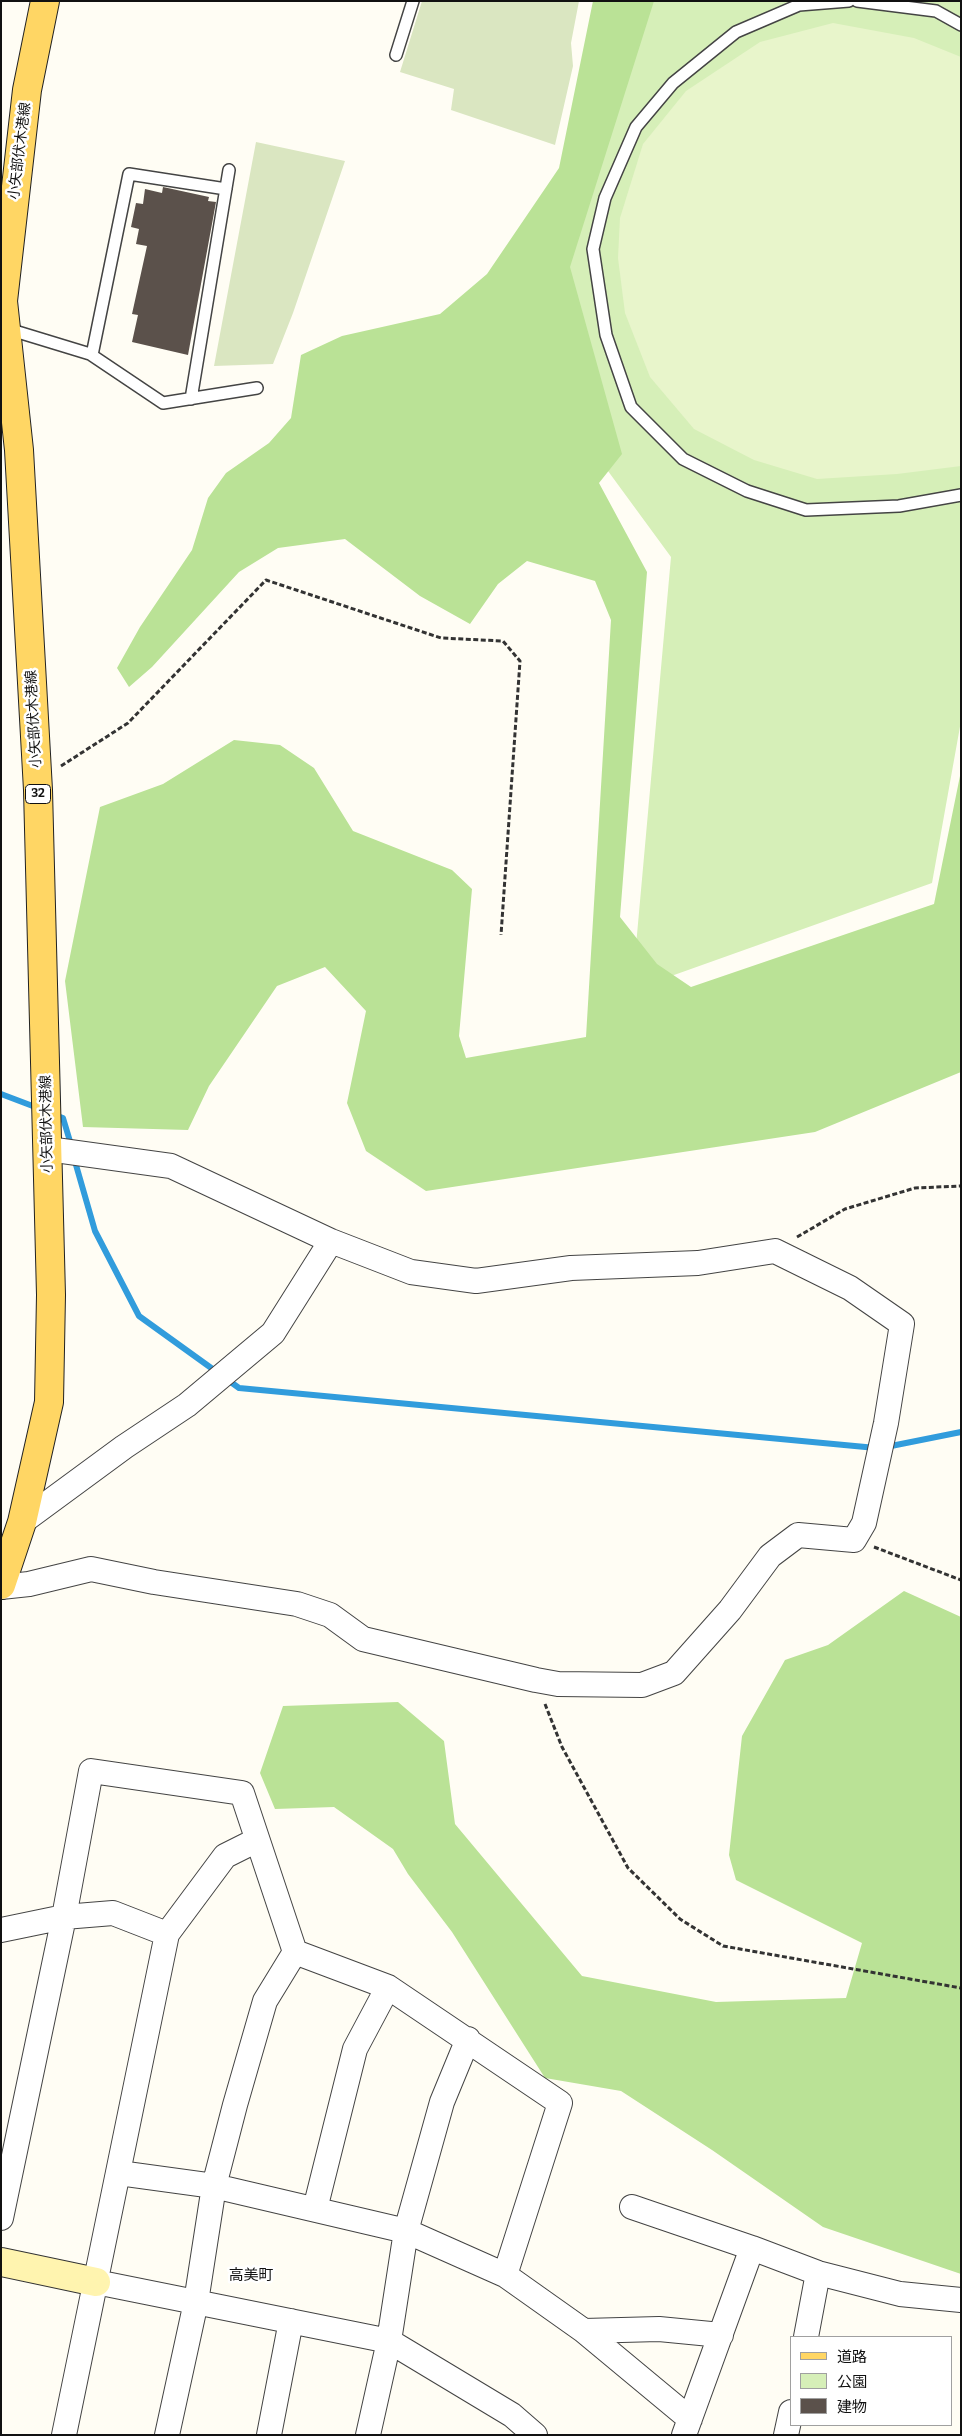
<!DOCTYPE html>
<meta charset="utf-8">
<style>
body{margin:0}
#map{position:relative;width:962px;height:2436px;overflow:hidden;background:#fffdf4;font-family:Bitter,"Noto Sans JP",serif}
canvas{display:block}
.frame{position:absolute;inset:0;border:2px solid #111;pointer-events:none}
.legend{position:absolute;left:790px;top:2336px;width:162px;height:90px;box-sizing:border-box;background:#fff;border:1px solid #a0a0a0;margin:0;padding:6px 9px;list-style:none;font-size:15px;color:#111}
.legend li{display:flex;align-items:center;gap:10px;height:25px}
.legend b{width:25px;border:1px solid #a0a0a0}
</style>
<div id="map">
<canvas width="962" height="2436"></canvas>
<div class="frame"></div>
<ul class="legend">
<li><b style="height:6px;background:#ffd664"></b>道路</li>
<li><b style="height:14px;background:#d6efb8"></b>公園</li>
<li><b style="height:14px;background:#5b514b"></b>建物</li>
</ul>
</div>
<script>
const g = document.querySelector('canvas').getContext('2d');
g.lineJoin = 'round';
function fillPath(path, color) { g.fillStyle = color; g.fill(path, 'evenodd'); }
const shape = rows => new Path2D(rows.map(r => 'M' + r).join(''));
function strokePath(path, color, width, dash) { g.strokeStyle = color; g.lineWidth = width; g.lineCap = dash ? 'butt' : 'round'; g.setLineDash(dash || []); g.stroke(path); }
function label(font, color, halo, rows, align = 'center') {
  g.font = font + ' Bitter,"Noto Sans JP",serif'; g.lineWidth = 5; g.setLineDash([]); g.textBaseline = 'middle'; g.strokeStyle = halo; g.fillStyle = color; for (const [text, x, y, turn = 0] of rows) {
    g.save(); g.translate(x, y); g.rotate((+turn || 0) * Math.PI / 180); g.textAlign = isNaN(turn) ? turn : align; if (halo) g.strokeText(text, 0, 0); g.fillText(text, 0, 0); g.restore();
  }
}
const green = shape([
 [628,1,961,1,961,721,932,883,632,990,671,557,564,411,546,288]
]);
const forest = shape([
 [593,1,654,1,570,267,622,454,599,483,647,572,620,917,657,964,691,987,934,904,961,771,961,1072,815,1132,426,1191,366,1151,347,1103,366,1011,325,967,277,986,209,1086,188,1130,83,1127,65,981,100,807,163,784,234,740,280,745,314,768,353,831,452,870,472,889,459,1036,466,1058,586,1037,611,620,595,581,527,561,498,584,470,624,420,596,345,539,278,548,239,572,152,667,129,687,117,668,140,627,192,550,208,498,226,473,269,443,291,418,301,355,342,336,440,314,487,274,559,168],
 [904,1591,961,1617,961,2274,823,2227,712,2150,621,2091,545,2078,452,1932,408,1874,393,1849,334,1807,275,1809,260,1773,283,1706,398,1702,444,1741,455,1824,582,1976,716,2002,846,1998,862,1943,736,1880,729,1855,742,1736,785,1660,828,1645]
]);
const cemetery = shape([
 [422,1,579,1,571,43,573,66,555,145,451,110,454,89,400,72],
 [256,142,345,161,293,313,273,364,214,366]
]);
const pitch = shape([
 [833,23,914,38,961,57,961,466,897,474,817,479,754,460,694,429,650,377,625,313,618,258,620,218,643,144,686,91,760,42]
]);
const stream = shape([
 [1,1094,38,1108],
 [52,1114,63,1118,72,1148],
 [74,1158,95,1231,139,1316,239,1388,876,1448],
 [886,1447,961,1432]
]);
const building = shape([
 [163,187,209,197,208,201,216,202,188,355,132,342,138,315,132,314,147,246,136,244,139,229,131,227,136,203,143,204,145,189,162,193]
]);
const path = shape([
 [61,766,128,723,266,580,441,638,503,641,520,661,501,935],
 [797,1237,845,1209,915,1188,961,1186],
 [874,1547,961,1580],
 [545,1704,562,1747,628,1868,680,1919,723,1946,961,1988]
]);
const lane = shape([
 [849,1,799,5,736,32,673,83,636,127,605,198,593,249,606,335,631,407,683,459,747,491,806,510,899,506,961,495],
 [857,1,936,11,961,25],
 [396,55,413,1],
 [8,329,90,354,163,403,257,388],
 [92,355,129,174,226,189],
 [191,399,229,170]
]);
const street = shape([
 [22,1522,124,1447,187,1405,273,1333,331,1241],
 [1,1587,29,1584,91,1569,154,1582,297,1604,330,1615,363,1639,536,1680,558,1684,642,1685,674,1673,730,1610,770,1556,798,1535,854,1540,864,1523,886,1423,902,1324,850,1288,775,1251,698,1263,571,1268,476,1281,411,1272,331,1241,171,1166,48,1149],
 [1,1930,64,1917,1,2218],
 [167,1934,113,1913,64,1917,91,1771,242,1793,295,1952,388,1987,560,2103,505,2275,584,2331,690,2419],
 [119,2173,214,2186,406,2231,505,2275],
 [632,2207,752,2248],
 [315,2209,355,2049,388,1987],
 [96,2282,389,2341,512,2415,535,2435],
 [584,2331,659,2329,721,2335],
 [806,2337,818,2273],
 [64,2435,167,1934,225,1856,257,1840],
 [167,2435,196,2302,214,2186,235,2105,265,2001,295,1952],
 [269,2435,291,2321],
 [368,2435,389,2341,406,2231,442,2102,468,2039],
 [684,2435,752,2248,818,2273,900,2294,961,2300],
 [786,2435,791,2412]
]);
const secondary = shape([
 [1,2262,96,2282]
]);
const primary = shape([
 [1,1585,22,1522,49,1402,51,1295,38,790,19,450,3,301,27,90,45,1]
]);
const shields = [
 [38,794,25]
];
const shieldNames = [
 ["32",38,794]
];
const streetNames = [
 ["小矢部伏木港線",20,151,-83],
 ["小矢部伏木港線",34,719,-93],
 ["小矢部伏木港線",47,1124,-91]
];
const neighbourhoodNames = [
 ["高美町",251,2276]
];
fillPath(green, '#d6efb8');
fillPath(forest, '#bae296');
fillPath(cemetery, '#dae6c1');
fillPath(pitch, '#e8f5cb');
strokePath(stream, '#319cdc', 6);
fillPath(building, '#5b514b');
strokePath(lane, '#444', 14);
strokePath(street, '#444', 26);
strokePath(secondary, '#333', 30);
strokePath(primary, '#222', 30);
strokePath(path, '#333', 3, [5, 2.5]);
strokePath(lane, '#fff', 11);
strokePath(street, '#fff', 24);
strokePath(secondary, '#fff4af', 28);
strokePath(primary, '#ffd664', 28);
for (const [x, y, w] of shields) { const box = new Path2D(); box.roundRect(x - w / 2, y - 9.5, w, 19, 4); g.fillStyle = '#fff'; g.fill(box); strokePath(box, '#111', 1); }
label('bold 12px', '#111', null, shieldNames);
label('14px', '#111', '#fff', streetNames);
label('15px', '#111', '#fff', neighbourhoodNames);
</script>
